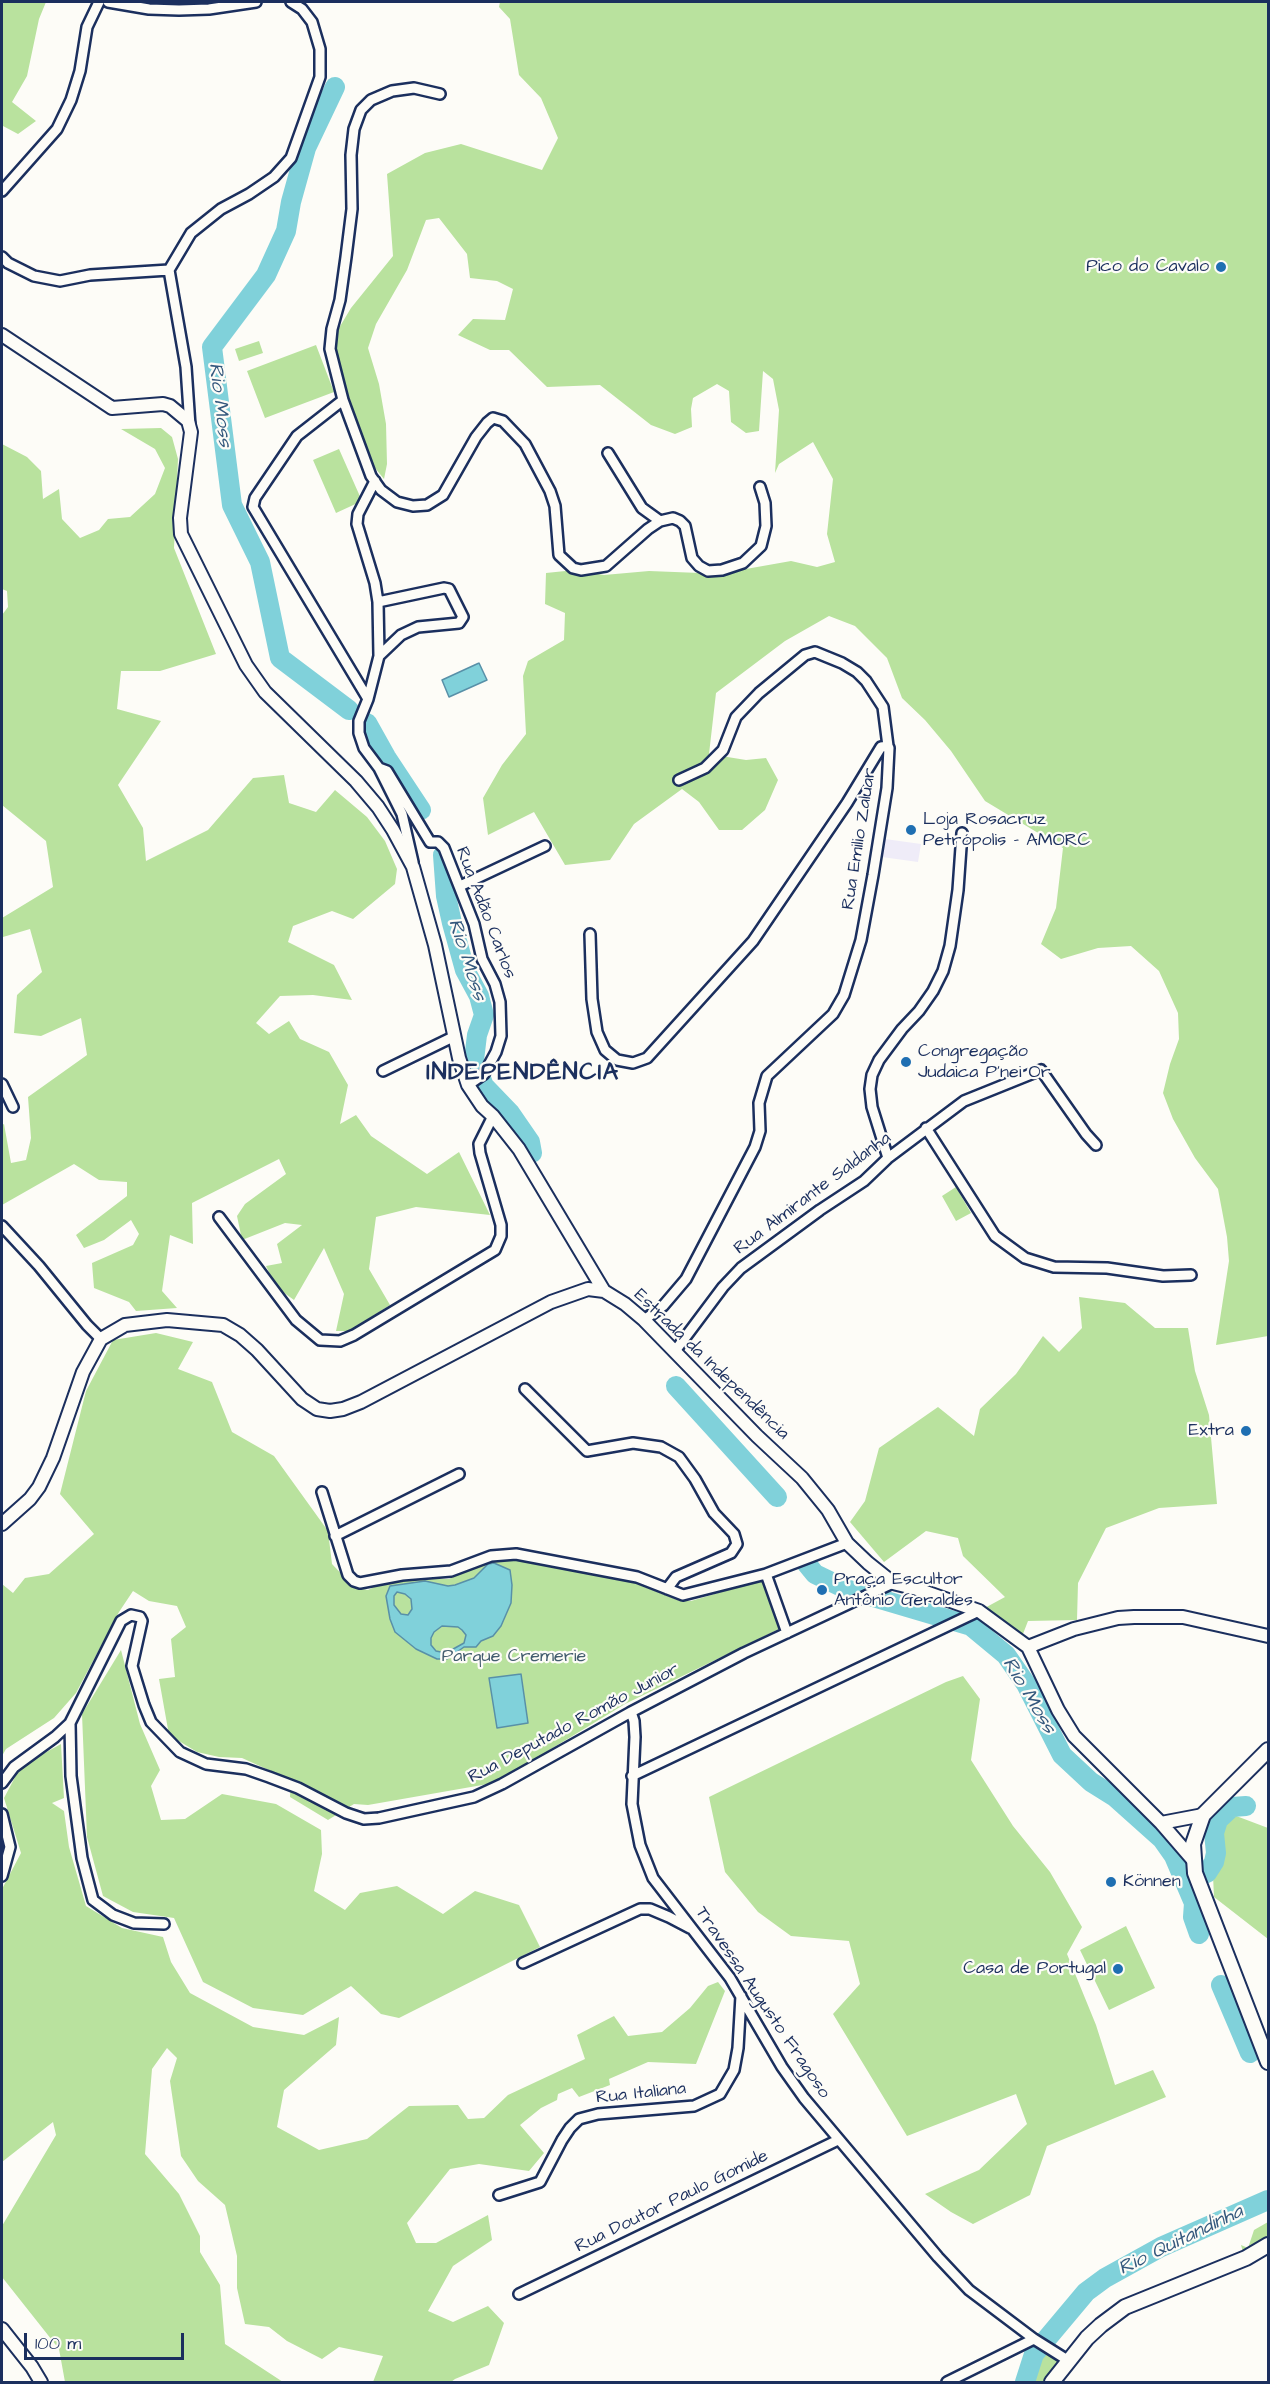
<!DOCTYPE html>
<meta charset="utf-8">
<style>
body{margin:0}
#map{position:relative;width:1270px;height:2384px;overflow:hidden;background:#fdfcf7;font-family:"Architects Daughter",sans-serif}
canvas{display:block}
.frame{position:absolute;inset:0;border:3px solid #1b2f5e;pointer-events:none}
.scale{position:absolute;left:24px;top:2333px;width:160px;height:27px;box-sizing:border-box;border:3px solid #1b2f5e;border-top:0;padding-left:8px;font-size:18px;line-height:21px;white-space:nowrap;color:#1b2f5e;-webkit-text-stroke:4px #fdfcf7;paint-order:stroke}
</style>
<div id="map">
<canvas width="1270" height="2384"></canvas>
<div class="frame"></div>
<div class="scale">100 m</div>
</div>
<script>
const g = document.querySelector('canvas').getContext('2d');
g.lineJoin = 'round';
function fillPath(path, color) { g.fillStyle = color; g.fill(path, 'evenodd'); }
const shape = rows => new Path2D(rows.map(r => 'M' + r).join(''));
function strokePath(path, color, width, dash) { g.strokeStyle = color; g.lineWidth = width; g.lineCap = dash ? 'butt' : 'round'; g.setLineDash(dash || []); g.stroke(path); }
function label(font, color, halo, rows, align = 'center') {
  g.font = font + ' "Architects Daughter",sans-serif'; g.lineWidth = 4.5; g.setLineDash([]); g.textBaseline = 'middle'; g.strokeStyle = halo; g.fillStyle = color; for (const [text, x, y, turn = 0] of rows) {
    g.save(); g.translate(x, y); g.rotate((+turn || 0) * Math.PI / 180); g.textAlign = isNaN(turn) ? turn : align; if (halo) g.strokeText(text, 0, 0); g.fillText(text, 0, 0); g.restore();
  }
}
const built = shape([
 [885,839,921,844,918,862,882,857]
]);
const green = shape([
 [2,2,46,2,39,19,27,76,12,102,36,121,18,134,3,126,2,128],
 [500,2,1268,2,1268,1336,1216,1345,1229,1261,1227,1237,1218,1189,1195,1158,1173,1119,1163,1093,1170,1064,1179,1039,1178,1013,1159,971,1131,946,1098,948,1061,959,1041,944,1056,908,1063,848,985,801,951,751,925,720,902,698,887,658,855,626,829,616,785,641,716,693,709,754,746,760,766,758,778,780,765,810,742,830,719,830,699,802,682,789,634,824,610,860,565,865,534,812,488,835,483,798,502,765,526,734,523,676,528,661,564,640,565,613,545,604,546,573,575,570,604,575,649,571,700,573,712,575,791,561,817,567,835,562,827,534,833,479,813,442,779,464,775,473,779,410,773,379,763,371,759,431,746,433,731,422,729,391,717,384,693,398,691,409,692,427,675,434,651,425,600,385,547,387,509,350,490,350,458,335,473,319,505,320,513,289,497,281,470,278,467,254,439,218,426,220,407,270,376,324,368,348,379,384,386,424,387,464,384,479,354,442,336,384,336,333,351,308,393,256,387,174,425,153,461,144,542,170,558,138,541,98,519,75,510,19,499,7],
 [259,341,263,353,239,361,235,349],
 [316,345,334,392,265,418,247,371],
 [161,428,172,437,178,459,174,548,216,654,160,671,121,671,117,709,161,721,118,785,143,828,146,861,208,830,253,778,284,775,289,803,316,812,335,790,367,817,385,841,397,869,395,884,353,919,332,911,293,926,288,942,334,965,352,1000,313,995,280,996,256,1023,269,1034,289,1021,300,1039,329,1052,348,1085,340,1124,356,1115,371,1136,427,1174,459,1152,490,1215,416,1207,376,1217,369,1269,390,1305,349,1331,336,1331,344,1294,324,1248,294,1300,276,1287,266,1266,282,1263,277,1244,302,1225,285,1223,242,1240,237,1216,245,1204,286,1174,279,1159,192,1203,193,1244,170,1235,162,1291,177,1308,136,1311,129,1302,94,1288,92,1263,133,1245,139,1234,131,1220,104,1240,84,1248,76,1235,127,1196,127,1182,99,1180,74,1164,2,1205,2,1125,4,1124,11,1163,26,1160,31,1138,28,1097,87,1055,81,1018,41,1036,14,1033,17,995,42,972,30,929,3,937,2,918,53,887,46,841,2,805,2,615,8,607,7,591,2,589,2,444,27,457,41,471,43,499,59,489,62,519,80,538,99,530,108,519,130,517,155,494,165,468,155,449,121,429],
 [339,449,362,501,336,513,313,460],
 [956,1187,971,1213,956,1221,942,1196],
 [1079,1297,1125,1303,1155,1328,1188,1328,1195,1371,1209,1415,1217,1504,1159,1508,1106,1528,1078,1583,1077,1620,1028,1621,1021,1639,981,1610,1005,1597,963,1556,958,1538,926,1531,884,1562,850,1522,865,1501,879,1448,938,1407,974,1436,980,1409,1016,1374,1043,1336,1059,1352,1082,1328],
 [156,1333,193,1342,178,1369,212,1382,232,1432,274,1456,328,1531,332,1564,354,1587,368,1590,386,1581,411,1578,449,1579,487,1561,509,1557,632,1582,680,1601,691,1601,762,1580,779,1629,625,1704,500,1780,488,1784,368,1805,354,1804,328,1820,290,1797,291,1780,242,1758,219,1757,197,1752,169,1735,159,1679,175,1677,171,1639,186,1627,177,1606,149,1601,133,1591,119,1612,76,1693,54,1718,6,1749,2,1756,2,1584,13,1593,25,1578,49,1574,94,1534,60,1494,86,1391,113,1340],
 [121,1650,140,1724,160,1770,151,1786,161,1820,185,1819,222,1794,276,1804,321,1830,322,1854,314,1891,345,1910,360,1893,397,1886,443,1914,475,1891,519,1905,540,1947,399,2018,381,2014,351,1986,303,2015,253,2008,203,1982,174,1918,133,1912,103,1896,87,1837,82,1714],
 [963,1676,980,1699,971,1760,1013,1826,1050,1872,1082,1927,1067,1954,1096,2025,1115,2085,1153,2070,1166,2097,1047,2146,1030,2195,973,2224,951,2212,925,2194,979,2170,1027,2124,1016,2094,907,2136,833,2014,860,1984,849,1941,791,1936,758,1912,725,1872,709,1797,946,1682],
 [61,1744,64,1798,52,1803,64,1811,69,1847,86,1906,122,1928,163,1937,171,1962,190,1993,253,2027,304,2035,339,2017,336,2045,284,2090,277,2127,319,2150,367,2139,409,2106,458,2105,468,2119,484,2118,508,2095,585,2059,577,2035,614,2016,628,2036,662,2032,690,2008,708,1986,718,1982,725,1991,696,2064,648,2062,609,2079,610,2085,579,2097,572,2088,558,2094,557,2100,541,2108,520,2125,544,2153,529,2171,479,2164,450,2169,407,2223,416,2243,436,2243,488,2215,492,2240,453,2266,428,2311,453,2322,488,2306,504,2323,489,2365,455,2379,451,2382,373,2382,383,2356,339,2347,322,2359,287,2341,269,2327,245,2324,237,2288,237,2256,225,2205,198,2181,181,2156,170,2081,177,2058,167,2048,152,2069,145,2154,179,2194,200,2236,200,2252,220,2285,225,2344,283,2382,65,2382,59,2349,2,2277,2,2226,56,2135,53,2122,2,2162,2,1889,21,1853,4,1798,21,1766],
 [1231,1814,1268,1828,1268,1939,1214,1897,1212,1854],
 [1126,1926,1155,1988,1109,2010,1080,1950],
 [1268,2222,1268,2240,1249,2251,1243,2252,1241,2245,1248,2248,1254,2230],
 [1046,2351,1063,2361,1046,2382,1033,2382,1039,2361]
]);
const water = shape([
 [479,663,487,680,449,697,442,680,479,663],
 [494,1563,510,1570,512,1585,511,1603,501,1626,493,1636,481,1641,476,1647,464,1647,447,1659,437,1659,416,1649,395,1632,390,1619,386,1596,390,1586,425,1581,448,1586,455,1585,474,1578,488,1564,494,1563],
 [397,1592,405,1594,411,1599,412,1609,408,1615,401,1614,394,1605,394,1596,397,1592],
 [442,1626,458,1627,462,1630,466,1635,464,1643,446,1653,436,1651,431,1645,431,1638,434,1632,442,1626],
 [521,1674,528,1723,497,1728,489,1678,521,1674]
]);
const river = shape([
 [335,87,306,148,291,202,286,231,266,275,212,347,232,505,260,562,280,658,349,710],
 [367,723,386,757,421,810],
 [443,855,446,896,452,923,465,970,479,996,484,1015,477,1035,474,1060,484,1086,510,1113,530,1142,532,1153],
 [676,1386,777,1497],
 [806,1563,815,1574,846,1589,971,1626,1006,1655,1026,1684,1062,1755,1091,1782,1115,1797,1162,1839,1174,1856,1194,1903,1193,1917,1199,1934],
 [1207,1873,1214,1862,1216,1853,1214,1833,1218,1820,1232,1807,1246,1806],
 [1221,1985,1250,2053],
 [1025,2382,1034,2354,1086,2292,1105,2278,1161,2247,1268,2200]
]);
const minor = shape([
 [108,2,149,9,179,10,209,9,256,2],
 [2,191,57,129,71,100,80,71,87,27,99,2],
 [2,257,8,263,34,276,60,281,90,275,169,270],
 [343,400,371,476,381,490,397,502,413,506,427,505,443,495,476,437,487,423,493,418,503,421,525,444,550,491,555,506,559,555,573,568,581,570,606,566,648,529,660,521,673,518,680,521,685,526,692,558,699,566,708,571,722,570,743,563,761,546,766,526,765,503,760,487],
 [190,426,186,367,169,270,191,233,221,209,249,194,274,177,291,158,320,77,320,49,312,22,302,9,291,2],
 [608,453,642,508,660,521],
 [375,481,358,514,357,524,375,583,378,602,379,656],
 [378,602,444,588,449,589,463,617,459,623,418,627,401,635,379,656,368,699,359,721,359,733,364,748,379,768,402,814,413,862],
 [368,699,253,507,255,498,297,436,343,400,330,349,332,329,340,300,346,257,352,209,351,155,354,129,361,110,371,100,392,91,414,88,440,94],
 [379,768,387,771,430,842,438,842,444,848,474,924,482,959,495,984,500,1002,501,1036,496,1052,484,1074,468,1085],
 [679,780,705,768,723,750,736,717,759,693,805,655,815,652,842,663,857,672,866,681,883,707,888,746],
 [460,886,545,846],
 [590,934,592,999,597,1032,605,1050,617,1060,633,1063,647,1058,753,941,847,803,881,747,888,746,889,748,887,788,873,875,861,940,844,995,833,1014,767,1076,759,1103,760,1131,755,1147,686,1279,663,1306,644,1320],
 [383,1071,455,1036],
 [2,1084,13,1107],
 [926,1128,995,1236,1025,1258,1054,1267,1107,1268,1163,1276,1191,1275],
 [888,1158,872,1107,870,1089,872,1075,879,1060,902,1029,919,1011,933,991,943,971,950,946,958,890,962,833],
 [219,1217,296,1320,320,1340,340,1341,354,1335,495,1250,501,1236,501,1225,480,1153,479,1144,493,1116],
 [2,1226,39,1266,87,1325,101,1339],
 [675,1351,723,1287,741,1268,820,1210,864,1181,888,1158,964,1101,1041,1070,1086,1134,1096,1145],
 [525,1389,587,1451,633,1443,661,1447,679,1457,695,1479,714,1513,734,1534,737,1544,731,1553,676,1577,667,1589],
 [322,1492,348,1575,354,1581,360,1583,402,1575,451,1571,491,1556,516,1554,637,1577,683,1595,766,1574,847,1543],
 [335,1536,459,1474],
 [766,1574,787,1633],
 [631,1712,634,1721,635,1737,632,1804,640,1845,653,1878,730,1978,782,2067,804,2098,938,2257,969,2290,1034,2339,1069,2361],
 [70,1723,71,1776,82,1858,93,1900,113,1915,134,1923,164,1924],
 [632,1776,979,1611],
 [2,1783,14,1767,55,1737,70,1723,121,1621,131,1615,140,1617,142,1621,132,1666,144,1705,151,1722,180,1752,206,1764,246,1769,269,1777,298,1788,346,1813,364,1819,379,1818,474,1797,502,1784,631,1712,744,1653,893,1583],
 [2,1814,10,1847,2,1876],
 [523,1963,640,1909,650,1909,669,1917,690,1928],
 [499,2195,540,2182,562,2140,570,2128,579,2119,598,2114,694,2106,720,2094,734,2070,738,2048,741,1996],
 [519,2294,838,2140],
 [947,2382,1034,2339]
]);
const tertiary = shape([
 [2,335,112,408,163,404,170,406,188,421,191,432,180,518,181,534,246,665,265,692,356,781,378,807,393,830,413,867,435,945,459,1058,468,1085,482,1106,493,1116,519,1149,604,1291],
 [2,1524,30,1499,39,1487,53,1458,83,1372,101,1339,125,1325,167,1320,223,1325,240,1335,257,1350,302,1399,317,1409,330,1411,343,1409,361,1402,551,1302,588,1289,604,1291,625,1304,644,1320,757,1436,802,1478,828,1510,847,1543,868,1563,893,1583,917,1589,979,1611,1028,1647,1058,1710,1074,1736,1161,1823,1193,1860],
 [1028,1647,1074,1629,1118,1618,1134,1617,1183,1617,1268,1636],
 [1161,1823,1203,1815],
 [2,2329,32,2367,41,2382]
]);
const secondary = shape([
 [1268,1750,1203,1815,1193,1844,1195,1873,1268,2062],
 [1052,2382,1087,2338,1101,2325,1125,2307,1246,2258,1268,2245]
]);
const markers = [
 [1221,267,6,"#1f6fb2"],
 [911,830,6,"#1f6fb2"],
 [906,1062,6,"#1f6fb2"],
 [1246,1431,6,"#1f6fb2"],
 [822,1590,6,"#1f6fb2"],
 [1111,1882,6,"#1f6fb2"],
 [1118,1969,6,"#1f6fb2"]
];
const poiNames = [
 ["Pico do Cavalo",1209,267,"right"],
 ["Loja Rosacruz",923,820],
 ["Petrópolis - AMORC",923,841],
 ["Congregação",918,1052],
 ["Judaica P'nei Or",918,1073],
 ["Extra",1234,1431,"right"],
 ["Praça Escultor",834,1580],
 ["Antônio Geraldes",834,1601],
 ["Können",1123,1882],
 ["Casa de Portugal",1106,1969,"right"]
];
const streetNames = [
 ["Rua Emilio Zaluar",860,839,-81],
 ["Rua Adão Carlos",485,913,69],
 ["Rua Almirante Saldanha",813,1194,-37],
 ["Estrada da Independência",711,1365,44],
 ["Rua Deputado Romão Junior",574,1724,-28],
 ["Travessa Augusto Fragoso",762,2003,56],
 ["Rua Italiana",641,2094,-6],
 ["Rua Doutor Paulo Gomide",672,2202,-26]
];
const parkNames = [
 ["Parque Cremerie",514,1657]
];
const waterNames = [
 ["Rio Moss",219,405,83],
 ["Rio Moss",466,960,72],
 ["Rio Moss",1028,1696,59],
 ["Rio Quitandinha",1181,2241,-26]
];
const districtNames = [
 ["INDEPENDÊNCIA",523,1074]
];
fillPath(built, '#efecf8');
fillPath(green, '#b9e29e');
fillPath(water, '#80d1da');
strokePath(water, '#5890a8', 1.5);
strokePath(river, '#80d1da', 20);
strokePath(minor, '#1b2f5e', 14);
strokePath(tertiary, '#1b2f5e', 16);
strokePath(secondary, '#1b2f5e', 18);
strokePath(minor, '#fdfcf7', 9);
strokePath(tertiary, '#fdfcf7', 12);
strokePath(secondary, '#fdfcf7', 14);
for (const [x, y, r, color] of markers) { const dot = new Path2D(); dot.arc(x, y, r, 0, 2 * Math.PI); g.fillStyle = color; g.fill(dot); strokePath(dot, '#fdfcf7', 2); }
label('18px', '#1b2f5e', '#fdfcf7', poiNames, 'left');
label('18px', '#1b2f5e', '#fdfcf7', streetNames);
label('18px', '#425c6e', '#fdfcf7', parkNames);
label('italic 20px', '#34587d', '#fdfcf7', waterNames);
g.letterSpacing = '1.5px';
label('bold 24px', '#1b2f5e', '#fdfcf7', districtNames);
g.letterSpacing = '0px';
</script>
